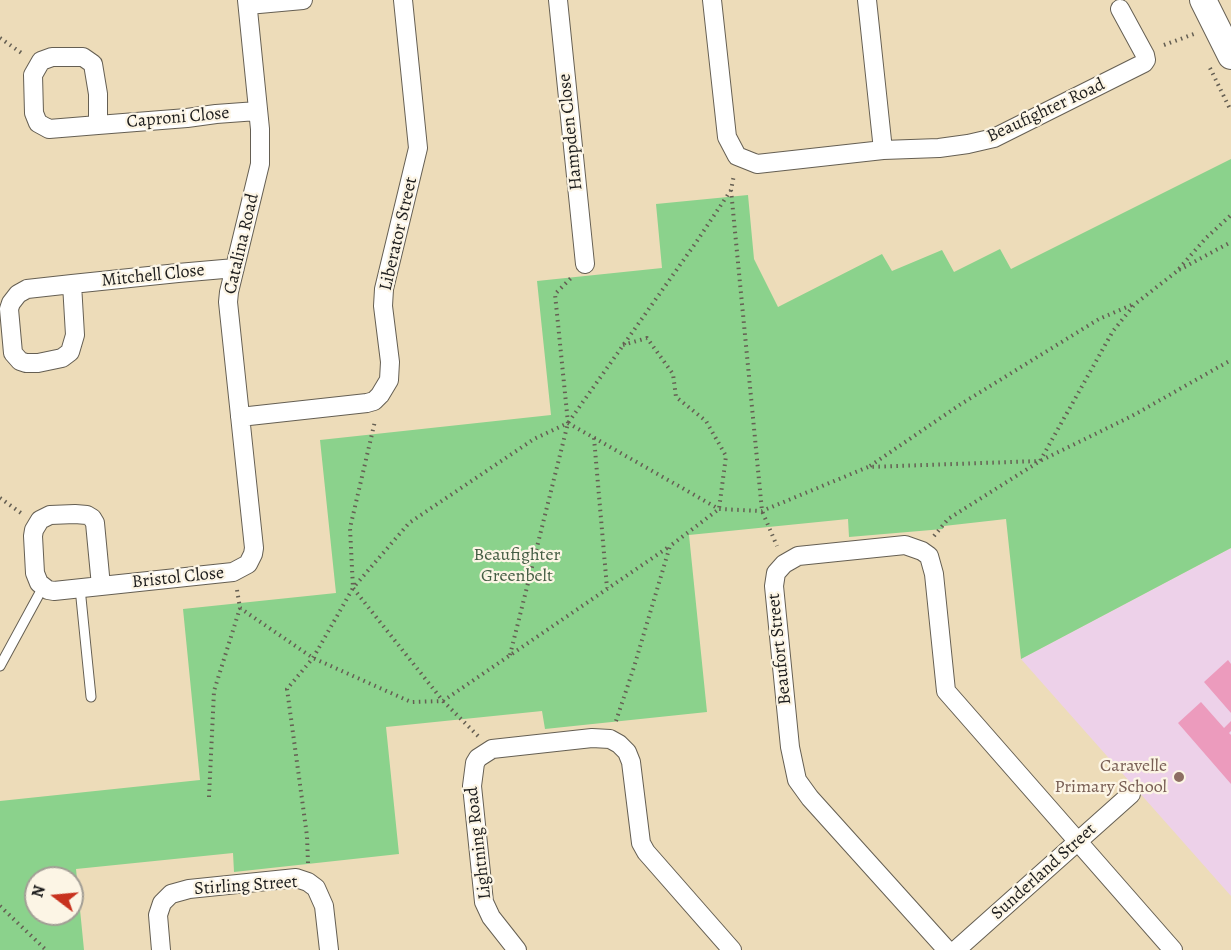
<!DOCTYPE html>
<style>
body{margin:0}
#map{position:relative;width:1231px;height:950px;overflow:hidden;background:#eddcb9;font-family:Alegreya,serif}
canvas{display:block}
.north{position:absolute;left:24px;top:866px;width:60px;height:60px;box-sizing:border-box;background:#fcf5e5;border:2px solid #a29e95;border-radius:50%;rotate:286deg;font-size:16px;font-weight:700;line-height:24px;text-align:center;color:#1c1c1c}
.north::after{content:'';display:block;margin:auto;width:21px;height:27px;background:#c8321e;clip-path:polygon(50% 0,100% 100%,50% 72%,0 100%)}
</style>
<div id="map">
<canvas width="1231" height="950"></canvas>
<div class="north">N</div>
</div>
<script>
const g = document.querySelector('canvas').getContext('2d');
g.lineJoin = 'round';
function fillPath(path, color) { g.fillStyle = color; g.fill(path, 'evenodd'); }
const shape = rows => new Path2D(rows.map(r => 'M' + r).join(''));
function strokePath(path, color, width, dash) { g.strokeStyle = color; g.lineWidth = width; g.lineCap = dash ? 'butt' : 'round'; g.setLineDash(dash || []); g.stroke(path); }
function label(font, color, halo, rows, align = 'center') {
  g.font = font + ' Alegreya,serif'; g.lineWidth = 4.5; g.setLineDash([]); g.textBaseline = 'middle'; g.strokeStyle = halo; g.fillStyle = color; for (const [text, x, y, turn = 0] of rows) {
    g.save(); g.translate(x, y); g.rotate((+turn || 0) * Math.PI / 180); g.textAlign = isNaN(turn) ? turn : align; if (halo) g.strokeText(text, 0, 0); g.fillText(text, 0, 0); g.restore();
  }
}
const built = shape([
 [1231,548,1231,896,1021,659]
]);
const green = shape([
 [1231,159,1231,548,1021,659,1006,519,944,526,943,529,849,537,848,519,689,535,707,712,545,729,542,711,386,727,399,854,234,872,233,853,76,869,84,950,0,950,0,801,200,780,183,609,336,593,320,440,551,415,537,281,662,268,656,204,748,195,754,259,778,307,882,254,892,271,942,250,954,272,1000,249,1011,269],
 [36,878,72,878,72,914,36,914]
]);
const building = shape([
 [1228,660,1231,664,1231,713,1204,682],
 [1201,702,1224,728,1231,721,1231,731,1229,733,1231,735,1231,784,1178,723]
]);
const path = shape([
 [0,38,23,54],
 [1164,45,1194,34],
 [1210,68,1231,111],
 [731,190,762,511,777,546],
 [1179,270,1231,242],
 [568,423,719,509,762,511,868,467,1040,461,1113,331,1135,304,1176,272,1206,238,1231,215],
 [594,438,607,588],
 [870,466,961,404,1099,319,1134,304],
 [0,498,21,513],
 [934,536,948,519,1040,461,1132,416,1231,360],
 [237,590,240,608,313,658,411,702,443,701,670,546],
 [510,655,568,423,697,241,731,190,734,175],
 [616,721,634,667,670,546,719,509,726,456,706,421,676,397,673,374,647,338,623,345],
 [478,736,443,701,353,588,409,523,534,439,568,423,555,294,573,276],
 [209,797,214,691,240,608],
 [308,863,307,836,287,689,313,658,353,588,350,528,375,421],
 [0,906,46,950]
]);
const lane = shape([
 [80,588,91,697],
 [0,666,43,587]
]);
const street = shape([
 [558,0,585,264],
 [712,0,727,137,737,156,757,164,883,150,939,148,968,144,994,138,1144,63,1146,60,1145,55,1120,9],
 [867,0,883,150],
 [248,5,303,0],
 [98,125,98,94,93,64,83,57,52,57,41,61,33,75,34,113,38,123,49,129,98,125,187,118,216,114,257,111],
 [72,284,75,335,70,352,62,358,38,363,26,363,20,361,13,353,9,309,11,303,18,294,27,289,72,284,178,273,235,268],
 [240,417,367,403,374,401,380,395,389,380,390,362,383,306,384,289,418,148,403,0],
 [101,586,95,523,92,518,87,515,75,514,50,515,40,520,34,530,33,536,35,573,39,583,48,590,54,591,101,586,233,572,248,564,253,554,254,548,228,302,229,292,260,164,260,129,247,0],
 [161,950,158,915,162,903,171,894,189,889,296,878,308,882,316,888,324,906,329,950],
 [517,950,491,917,484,902,472,786,475,763,478,758,492,749,592,738,610,739,619,744,627,752,631,762,641,843,646,852,732,950],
 [947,950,810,798,797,780,790,747,774,586,776,573,784,564,798,556,905,545,922,551,929,556,934,574,946,691,1173,950],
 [956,950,1131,794]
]);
const secondary = shape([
 [1203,0,1231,56]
]);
const markers = [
 [1179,777,6,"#8d6e63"]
];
const streetNames = [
 ["Beaufighter Road",1046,111,-25],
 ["Caproni Close",178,118,-5],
 ["Hampden Close",571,132,-96],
 ["Liberator Street",399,234,-77],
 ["Catalina Road",242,244,-77],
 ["Mitchell Close",153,276,-6],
 ["Bristol Close",178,578,-6],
 ["Beaufort Street",780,649,-96],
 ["Lightning Road",479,843,-97],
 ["Sunderland Street",1044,872,-42],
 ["Stirling Street",246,886,-4]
];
const parkNames = [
 ["Beaufighter",517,556],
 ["Greenbelt",517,577]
];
const educationNames = [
 ["Caravelle",1167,767],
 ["Primary School",1167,788]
];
fillPath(built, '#edd1e9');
fillPath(green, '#8bd28c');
fillPath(building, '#ec9bbd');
strokePath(lane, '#655f53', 11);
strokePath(street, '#655f53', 20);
strokePath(secondary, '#655f53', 28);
strokePath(path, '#655f53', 4, [1.5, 4.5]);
strokePath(lane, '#fff', 9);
strokePath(street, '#fff', 18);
strokePath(secondary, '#fff', 26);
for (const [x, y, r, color] of markers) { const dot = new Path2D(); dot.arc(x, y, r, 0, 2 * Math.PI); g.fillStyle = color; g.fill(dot); strokePath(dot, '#fcf5e5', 2); }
label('18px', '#1c1c1c', '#fcf5e5', streetNames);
label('18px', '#435c43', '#fcf5e5', parkNames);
label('18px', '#785e54', '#fcf5e5', educationNames, 'right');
</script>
